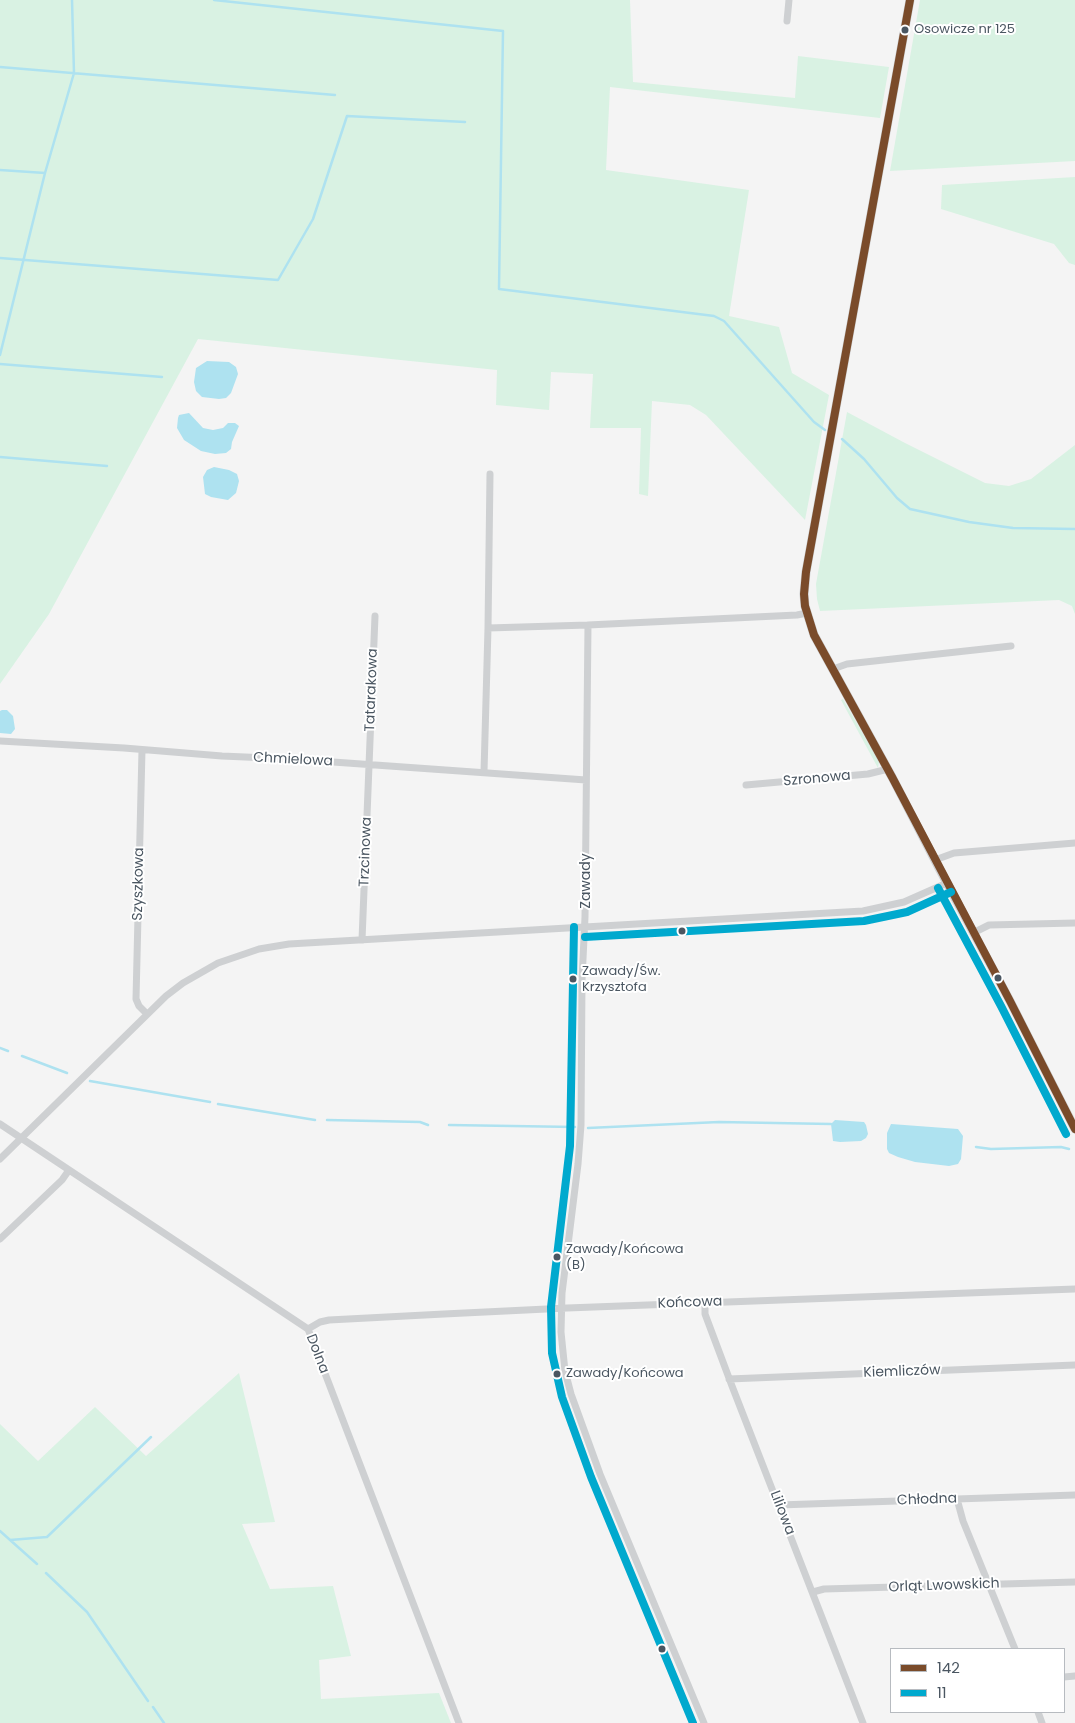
<!DOCTYPE html>
<meta charset="utf-8">
<style>
body{margin:0}
#map{position:relative;width:1075px;height:1723px;overflow:hidden;background:#f4f4f4;font-family:Poppins,sans-serif}
canvas{display:block}
.legend{position:absolute;left:890px;top:1648px;width:175px;height:65px;box-sizing:border-box;background:#fff;border:1px solid #b7bbc0;margin:0;padding:6px 9px;list-style:none;font-size:15px;color:#4a5661}
.legend li{display:flex;align-items:center;gap:10px;height:25px}
.legend b{width:25px;border:1px solid #b7bbc0}
</style>
<div id="map">
<canvas width="1075" height="1723"></canvas>
<ul class="legend">
<li><b style="height:6px;background:#7a4b2a"></b>142</li>
<li><b style="height:6px;background:#00a9ce"></b>11</li>
</ul>
</div>
<script>
const g = document.querySelector('canvas').getContext('2d');
g.lineJoin = 'round';
function fillPath(path, color) { g.fillStyle = color; g.fill(path, 'evenodd'); }
const shape = rows => new Path2D(rows.map(r => 'M' + r).join(''));
function strokePath(path, color, width, dash) { g.strokeStyle = color; g.lineWidth = width; g.lineCap = dash ? 'butt' : 'round'; g.setLineDash(dash || []); g.stroke(path); }
function label(font, color, halo, rows, align = 'center') {
  g.font = font + ' Poppins,sans-serif'; g.lineWidth = 4; g.setLineDash([]); g.textBaseline = 'middle'; g.strokeStyle = halo; g.fillStyle = color; for (const [text, x, y, turn = 0] of rows) {
    g.save(); g.translate(x, y); g.rotate((+turn || 0) * Math.PI / 180); g.textAlign = isNaN(turn) ? turn : align; if (halo) g.strokeText(text, 0, 0); g.fillText(text, 0, 0); g.restore();
  }
}
const green = shape([
 [0,0,630,0,633,82,795,98,798,56,889,67,880,118,610,87,606,170,749,190,729,316,779,327,792,373,829,395,805,520,706,415,690,405,652,401,648,496,639,494,641,428,590,428,593,374,551,372,549,410,496,405,497,370,198,339,49,614,0,684],
 [920,0,1075,0,1075,161,890,171],
 [1075,177,1075,265,1069,263,1054,244,941,209,942,185],
 [847,412,905,443,985,483,1009,486,1031,479,1075,445,1075,614,1072,606,1059,600,820,611,817,599,816,584],
 [843,699,879,762,878,768,841,700],
 [239,1373,275,1522,242,1524,270,1589,333,1586,351,1656,319,1660,321,1699,439,1693,451,1723,0,1723,0,1424,38,1461,95,1407,146,1456]
]);
const water = shape([
 [207,361,229,362,236,367,238,374,231,393,226,398,219,399,202,397,196,391,194,382,196,368],
 [189,413,203,428,213,430,223,428,228,423,235,423,239,426,232,442,231,449,226,453,215,454,201,451,184,440,177,428,178,418,179,415],
 [214,467,229,470,237,474,239,481,236,493,228,500,211,497,205,494,203,477,207,470],
 [2,710,7,710,13,716,15,729,11,734,0,733,0,711],
 [835,1120,864,1122,866,1125,868,1134,866,1138,861,1141,840,1142,833,1141,831,1124],
 [891,1124,958,1129,963,1136,961,1159,958,1164,949,1166,915,1162,898,1157,889,1153,887,1149,887,1133]
]);
const stream = shape([
 [214,0,503,31,499,289,714,316,724,321,814,422,825,430],
 [0,67,335,95],
 [0,170,45,173],
 [0,258,278,280,313,219,347,116,465,122],
 [0,355,45,173,74,73,72,0],
 [0,364,162,377],
 [842,439,864,459,897,498,910,509,969,522,1013,528,1075,529],
 [0,457,107,466],
 [0,1048,8,1051],
 [22,1056,67,1073],
 [90,1081,210,1102],
 [218,1104,315,1120],
 [327,1120,420,1122,428,1125],
 [449,1125,575,1127],
 [588,1128,719,1122,831,1124],
 [976,1147,991,1149,1061,1147,1069,1149],
 [0,1531,37,1564],
 [10,1540,47,1537,151,1437],
 [46,1573,87,1612,148,1701],
 [153,1707,164,1723]
]);
const minor = shape([
 [787,21,789,0],
 [490,474,488,628,588,625,585,917,582,980,581,1125,578,1164,562,1293,561,1332,565,1371,571,1394,600,1474,704,1723],
 [588,625,797,615,807,613],
 [833,669,847,664,1011,646],
 [0,741,124,748,222,756,291,759,586,780],
 [142,750,136,999,139,1006,147,1014],
 [484,772,488,628],
 [746,785,868,774,888,769],
 [935,860,954,853,1075,843],
 [973,933,989,925,1075,923],
 [362,940,375,616],
 [0,1124,308,1329,459,1723],
 [0,1159,166,996,183,983,218,963,259,949,289,944,863,911,904,902,947,883],
 [0,1239,62,1180,69,1170],
 [705,1303,705,1314,732,1386,863,1723],
 [308,1329,320,1322,329,1320,444,1314,567,1308,1075,1289],
 [729,1379,1075,1365],
 [957,1499,963,1521,1015,1649],
 [779,1505,1075,1495],
 [813,1592,824,1589,1075,1582],
 [1064,1677,1075,1676],
 [1038,1712,1042,1723]
]);
const tertiary = shape([
 [910,0,806,572,804,594,805,606,814,635,892,777,940,870,1010,1001,1075,1129]
]);
const bus1 = shape([
 [910,0,806,572,804,594,805,606,814,635,892,777,1010,1001,1075,1129]
]);
const bus2 = shape([
 [938,888,1001,1006,1066,1134],
 [574,927,570,1146,551,1307,552,1353,562,1397,591,1477,693,1723],
 [585,937,864,921,907,912,951,892]
]);
const markers = [
 [905,30,4.5,"#4a5661"],
 [682,931,4.5,"#4a5661"],
 [998,978,4.5,"#4a5661"],
 [573,979,4.5,"#4a5661"],
 [557,1257,4.5,"#4a5661"],
 [557,1374,4.5,"#4a5661"],
 [662,1649,4.5,"#4a5661"]
];
const busNames = [
 ["Osowicze nr 125",914,30],
 ["Zawady/Św.",582,972],
 ["Krzysztofa",582,988],
 ["Zawady/Końcowa",566,1250],
 ["(B)",566,1266],
 ["Zawady/Końcowa",566,1374]
];
const streetNames = [
 ["Tatarakowa",372,690,-88],
 ["Chmielowa",293,760,3],
 ["Szronowa",817,779,-5],
 ["Trzcinowa",366,852,-88],
 ["Zawady",586,881,-90],
 ["Szyszkowa",139,884,-89],
 ["Końcowa",690,1303,-2],
 ["Dolna",317,1354,69],
 ["Kiemliczów",902,1372,-2],
 ["Chłodna",927,1500,-2],
 ["Liliowa",782,1513,69],
 ["Orląt Lwowskich",944,1586,-2]
];
fillPath(green, '#d9f2e3');
fillPath(water, '#aee2f0');
strokePath(stream, '#aee2f0', 2.5);
strokePath(minor, '#ced0d2', 7);
strokePath(tertiary, '#ced0d2', 9);
strokePath(bus1, '#7a4b2a', 8);
strokePath(bus2, '#00a9ce', 8);
for (const [x, y, r, color] of markers) { const dot = new Path2D(); dot.arc(x, y, r, 0, 2 * Math.PI); g.fillStyle = color; g.fill(dot); strokePath(dot, '#fff', 2); }
label('13px', '#4a5661', '#fff', busNames, 'left');
label('14px', '#4a5661', '#fff', streetNames);
</script>
